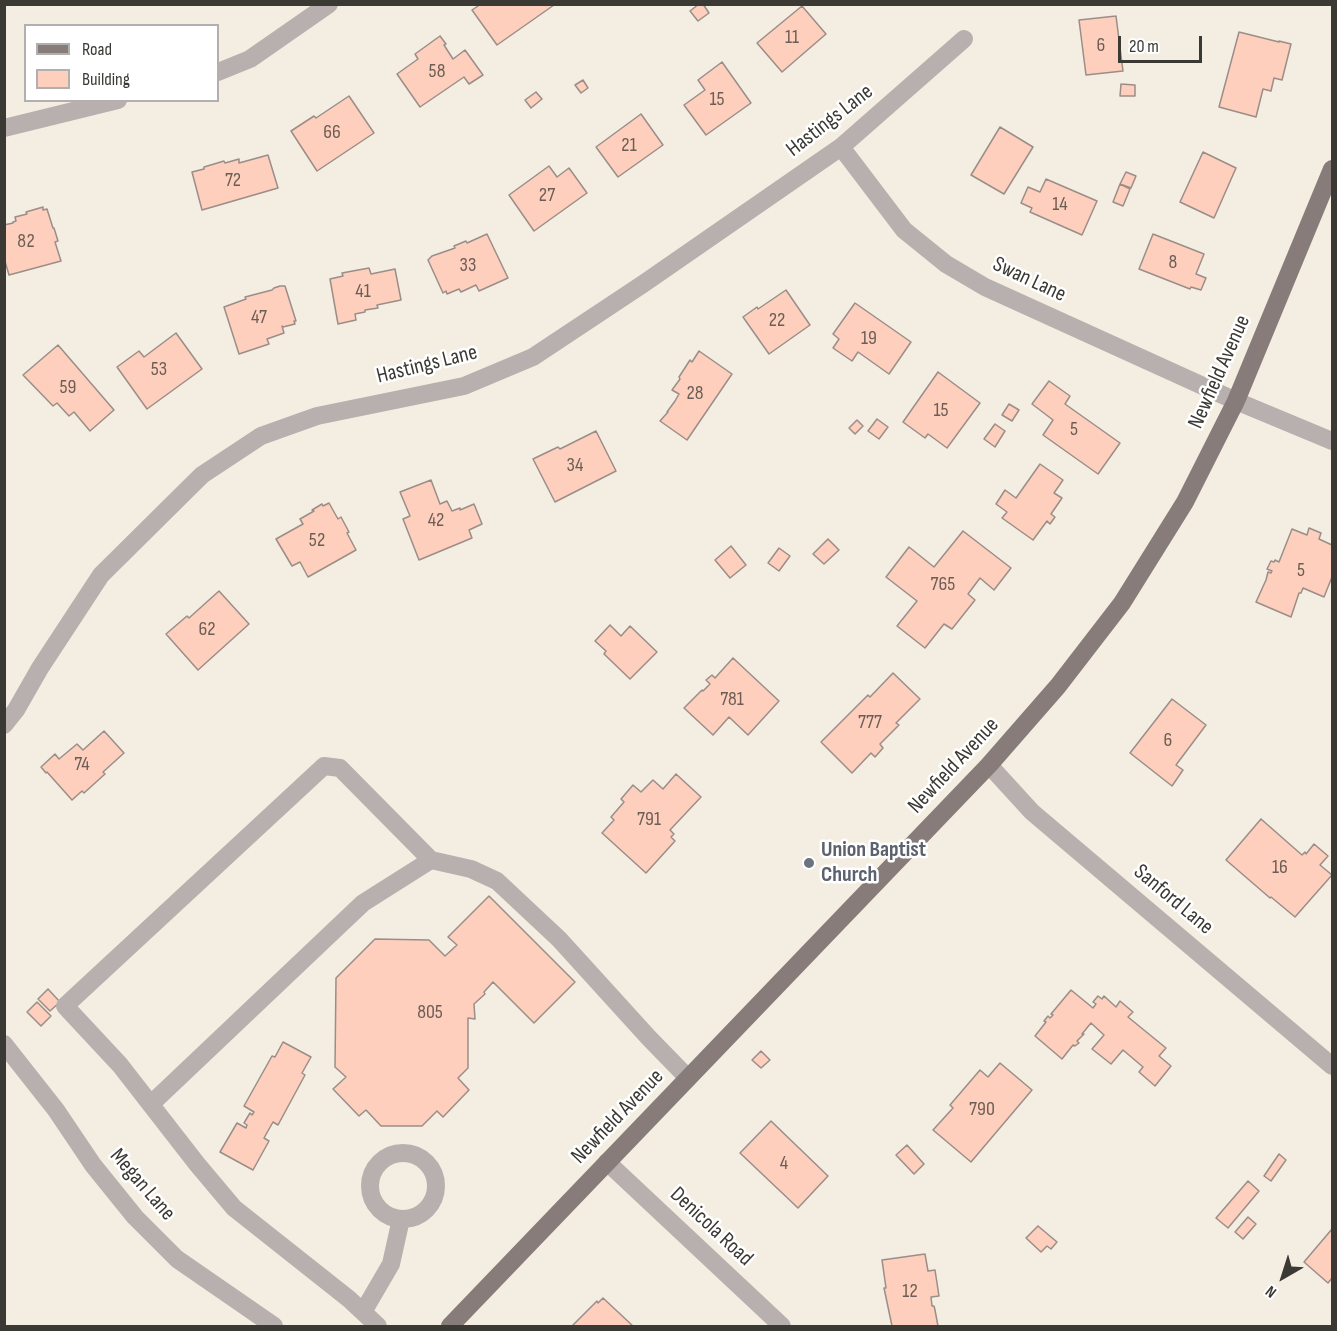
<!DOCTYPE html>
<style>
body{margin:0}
#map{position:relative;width:1337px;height:1331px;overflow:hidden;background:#f4eee2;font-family:"Sofia Sans Condensed",sans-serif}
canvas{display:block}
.frame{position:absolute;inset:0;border:6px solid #3b3934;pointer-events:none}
.legend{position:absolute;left:24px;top:24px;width:195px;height:78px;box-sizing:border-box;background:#fff;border:2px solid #b1b0ae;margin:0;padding:8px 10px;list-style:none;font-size:18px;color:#3b3934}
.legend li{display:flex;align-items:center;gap:12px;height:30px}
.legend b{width:30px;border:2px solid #b1b0ae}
.north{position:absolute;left:1253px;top:1247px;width:60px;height:60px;-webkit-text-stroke:4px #fff;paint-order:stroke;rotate:219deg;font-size:16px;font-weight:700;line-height:24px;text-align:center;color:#3b3934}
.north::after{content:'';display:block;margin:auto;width:21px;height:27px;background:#3b3934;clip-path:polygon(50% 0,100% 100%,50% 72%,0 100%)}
.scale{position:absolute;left:1118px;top:36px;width:84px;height:27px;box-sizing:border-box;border:3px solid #3b3934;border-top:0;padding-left:8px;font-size:18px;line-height:21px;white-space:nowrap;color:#3b3934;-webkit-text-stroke:4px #fff;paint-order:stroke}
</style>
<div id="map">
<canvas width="1337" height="1331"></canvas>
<div class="frame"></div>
<ul class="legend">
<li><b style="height:8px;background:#877c79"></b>Road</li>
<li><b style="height:16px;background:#fdcfbc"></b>Building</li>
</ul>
<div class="north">N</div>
<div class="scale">20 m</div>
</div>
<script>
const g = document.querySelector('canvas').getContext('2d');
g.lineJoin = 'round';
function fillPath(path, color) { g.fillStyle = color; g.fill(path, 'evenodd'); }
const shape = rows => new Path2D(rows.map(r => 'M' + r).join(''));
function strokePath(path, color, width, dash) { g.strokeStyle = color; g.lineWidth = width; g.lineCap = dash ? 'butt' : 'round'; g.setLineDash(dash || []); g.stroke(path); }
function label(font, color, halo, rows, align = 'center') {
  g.font = font + ' "Sofia Sans Condensed",sans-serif'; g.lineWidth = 5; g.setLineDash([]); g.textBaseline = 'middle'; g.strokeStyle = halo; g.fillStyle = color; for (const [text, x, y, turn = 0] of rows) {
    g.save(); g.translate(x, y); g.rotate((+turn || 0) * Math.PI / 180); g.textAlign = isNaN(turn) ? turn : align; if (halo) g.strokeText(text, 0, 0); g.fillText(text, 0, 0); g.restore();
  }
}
const building = shape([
 [481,4,553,4,554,5,497,45,472,10,481,4],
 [699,4,703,4,709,13,698,21,690,11,699,4],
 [802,6,826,34,782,72,757,43,802,6],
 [1116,16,1123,71,1086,75,1079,20,1116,16],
 [1239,32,1279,42,1279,41,1291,44,1282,80,1274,78,1271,91,1263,89,1256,117,1219,107,1239,32],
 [440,36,446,44,444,45,453,59,465,50,483,75,469,84,464,77,420,107,397,74,418,59,415,54,440,36],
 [722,62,751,103,706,135,684,105,705,90,698,80,722,62],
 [583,80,588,88,581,93,575,85,583,80],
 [1121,84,1135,85,1135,96,1120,96,1121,84],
 [536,92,542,99,531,108,525,100,536,92],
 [349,96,374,133,317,171,291,131,314,116,316,118,349,96],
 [641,114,663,145,618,177,596,147,641,114],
 [1000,127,1033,147,1004,194,971,175,1000,127],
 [1203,152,1236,168,1214,218,1180,202,1203,152],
 [268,155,278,188,202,210,192,172,204,169,204,167,224,161,225,163,239,159,239,163,268,155],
 [549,166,557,177,569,168,587,193,534,231,509,195,549,166],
 [1126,172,1136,176,1131,188,1120,184,1126,172],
 [1046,179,1097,201,1082,235,1030,212,1032,208,1021,203,1028,187,1040,192,1046,179],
 [1120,184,1130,189,1123,206,1113,202,1120,184],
 [43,207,43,210,47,209,53,228,54,228,58,241,55,242,61,261,9,275,4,258,4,225,13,223,13,222,16,221,15,217,27,214,26,212,43,207],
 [487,234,508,278,479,291,476,285,461,292,459,289,447,294,446,291,443,293,428,260,432,256,455,248,454,246,466,241,467,243,487,234],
 [1153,234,1204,254,1196,274,1206,278,1201,290,1191,287,1190,289,1139,269,1153,234],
 [369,268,371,274,395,269,401,300,377,305,378,308,365,310,365,312,355,314,356,320,338,324,330,279,343,276,342,273,369,268],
 [280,286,285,286,296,321,294,321,295,324,283,327,282,326,284,333,267,339,269,344,239,354,224,307,246,299,245,297,272,290,274,288,280,286],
 [786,290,810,325,769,354,743,317,757,307,758,309,786,290],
 [855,303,911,342,889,374,858,352,852,361,833,348,839,339,833,334,855,303],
 [176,333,202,369,147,409,117,367,139,351,144,357,176,333],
 [58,345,114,410,90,431,74,412,69,416,57,403,53,406,23,375,58,345],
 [699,351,732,374,687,440,660,421,668,412,667,412,675,401,679,394,672,390,680,379,679,377,690,360,692,362,699,351],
 [938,372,980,403,947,448,928,434,925,438,903,422,938,372],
 [1049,381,1070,396,1065,404,1120,443,1098,474,1043,435,1053,420,1032,404,1049,381],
 [1009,404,1019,410,1012,421,1002,415,1009,404],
 [877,419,888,427,879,439,868,431,877,419],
 [857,420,863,426,855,434,849,428,857,420],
 [995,424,1005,431,995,447,984,439,995,424],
 [596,431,616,471,555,502,533,459,558,447,560,449,596,431],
 [1040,464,1063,480,1054,493,1062,498,1051,514,1055,517,1050,524,1047,521,1033,540,1002,518,1007,512,996,504,1005,490,1016,498,1040,464],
 [431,480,440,504,447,501,452,511,460,508,460,510,474,504,482,524,469,530,472,538,419,560,403,519,410,516,400,492,431,480],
 [329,503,338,519,341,517,349,532,347,533,356,550,308,577,300,562,292,566,276,539,303,524,300,519,314,511,312,510,322,504,323,506,329,503],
 [1309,528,1321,533,1319,539,1332,545,1332,577,1324,597,1303,588,1301,593,1299,593,1291,617,1256,602,1266,580,1268,572,1271,573,1272,571,1267,569,1271,561,1274,562,1275,560,1279,562,1292,529,1307,535,1309,528],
 [963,531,1011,568,994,590,980,578,968,594,975,600,952,629,944,624,925,648,897,626,917,601,886,577,909,547,934,567,963,531],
 [828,539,839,550,824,564,813,554,828,539],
 [731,546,746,565,730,578,715,560,731,546],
 [779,548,790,556,779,571,768,563,779,548],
 [219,591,249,624,198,670,166,634,187,616,189,618,219,591],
 [610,625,621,636,630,626,657,652,630,679,604,654,606,651,595,641,610,625],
 [733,658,779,701,748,735,729,717,713,735,684,708,702,690,703,691,710,684,706,680,712,675,715,678,733,658],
 [893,673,920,699,896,723,899,725,880,744,883,748,875,757,871,753,852,773,821,742,868,695,870,697,893,673],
 [1172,699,1206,725,1176,765,1183,770,1172,786,1130,753,1172,699],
 [104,731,124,753,103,772,105,774,84,793,82,791,72,800,47,772,46,773,41,767,55,754,59,759,77,744,83,750,104,731],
 [676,774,701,797,670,830,674,834,671,837,675,841,646,873,602,833,614,820,611,817,624,802,621,799,633,785,641,792,653,780,663,789,676,774],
 [1261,819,1302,855,1305,852,1306,854,1314,844,1328,856,1320,865,1332,875,1295,917,1271,897,1270,898,1226,860,1261,819],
 [489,896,575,982,534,1023,493,982,484,992,485,994,474,1004,475,1019,468,1018,468,1068,458,1078,469,1090,443,1117,437,1111,422,1126,381,1126,366,1110,359,1116,333,1089,346,1077,335,1067,336,978,375,939,429,940,445,956,457,945,448,937,489,896],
 [48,989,60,1002,50,1011,38,999,48,989],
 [1071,990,1093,1008,1096,1004,1093,1002,1098,996,1102,999,1104,996,1116,1007,1120,1001,1133,1012,1128,1017,1166,1048,1159,1056,1171,1066,1155,1086,1139,1072,1143,1067,1123,1050,1111,1064,1092,1049,1104,1035,1091,1023,1082,1034,1084,1034,1077,1041,1079,1043,1075,1046,1073,1045,1062,1059,1035,1036,1046,1022,1044,1021,1048,1016,1050,1018,1053,1015,1051,1014,1071,990],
 [37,1002,51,1016,41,1026,27,1012,37,1002],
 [283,1042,311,1057,302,1073,305,1075,278,1125,273,1122,264,1138,269,1141,253,1170,220,1152,237,1123,246,1128,247,1125,244,1123,250,1113,252,1115,254,1112,244,1106,272,1056,275,1057,283,1042],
 [761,1051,770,1060,761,1068,752,1060,761,1051],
 [1000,1063,1032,1090,971,1162,933,1130,953,1108,950,1105,980,1070,988,1077,1000,1063],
 [771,1121,828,1176,798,1208,740,1153,771,1121],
 [907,1145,924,1164,914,1174,896,1155,907,1145],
 [1279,1154,1286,1160,1271,1181,1264,1176,1279,1154],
 [1248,1181,1259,1191,1228,1228,1216,1218,1248,1181],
 [1248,1217,1256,1224,1243,1239,1235,1232,1248,1217],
 [1038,1226,1057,1242,1051,1249,1047,1246,1041,1252,1026,1238,1038,1226],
 [1332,1229,1332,1278,1328,1283,1304,1262,1332,1229],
 [925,1254,928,1271,935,1270,939,1296,931,1297,932,1306,934,1306,935,1310,938,1326,892,1326,884,1288,886,1288,882,1260,925,1254],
 [603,1298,633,1326,572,1326,597,1301,598,1303,603,1298]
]);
const minor = shape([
 [218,72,250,59,329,4],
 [4,128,118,100],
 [841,147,904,230,946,264,985,287,1236,401,1332,441],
 [4,725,16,710,40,668,101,575,202,475,261,436,317,416,464,386,533,357,643,284,841,147,964,39],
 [989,765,1032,812,1332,1066],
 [4,1044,56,1110,93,1165,135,1217,177,1259,274,1326],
 [151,1104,363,903,431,860],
 '370 1186a33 33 0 1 1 66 0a33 33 0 1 1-66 0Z',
 [607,1162,782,1326],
 [363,1312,391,1264,401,1219],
 [378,1326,349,1299,234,1208,197,1164,120,1065,65,1006,324,766,340,768,431,860,471,869,497,881,559,939,649,1038,688,1078]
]);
const major = shape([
 [450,1326,989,765,1058,686,1122,603,1185,502,1236,401,1332,169]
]);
const markers = [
 [809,863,6,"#6b7280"]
];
const numberNames = [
 ["11",792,38],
 ["6",1101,46],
 ["58",437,72],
 ["15",717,100],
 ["66",332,133],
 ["21",629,146],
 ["72",233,181],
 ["27",547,196],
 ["14",1060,205],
 ["82",26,242],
 ["8",1173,263],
 ["33",468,266],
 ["41",363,292],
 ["47",259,318],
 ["22",777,321],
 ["19",869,339],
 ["53",159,370],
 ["59",68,388],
 ["28",695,394],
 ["15",941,411],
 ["5",1074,430],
 ["34",575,466],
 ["42",436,521],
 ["52",317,541],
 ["5",1301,571],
 ["765",943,585],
 ["62",207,630],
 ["781",732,700],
 ["777",870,723],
 ["6",1168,741],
 ["74",82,765],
 ["791",649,820],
 ["16",1280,868],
 ["805",430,1013],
 ["790",982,1110],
 ["4",784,1164],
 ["12",910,1292]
];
const streetNames = [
 ["Hastings Lane",830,121,-38],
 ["Swan Lane",1029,280,25],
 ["Hastings Lane",427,365,-14],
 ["Newfield Avenue",1220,372,-66],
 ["Newfield Avenue",954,766,-47],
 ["Sanford Lane",1173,900,40],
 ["Newfield Avenue",618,1117,-46],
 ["Megan Lane",142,1185,49],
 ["Denicola Road",711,1227,43]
];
const worshipNames = [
 ["Union Baptist",821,850],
 ["Church",821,875]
];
fillPath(building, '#fdcfbc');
strokePath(building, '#9b8d88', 1.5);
strokePath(minor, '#b7b0ae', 18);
strokePath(major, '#877c79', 18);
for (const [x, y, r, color] of markers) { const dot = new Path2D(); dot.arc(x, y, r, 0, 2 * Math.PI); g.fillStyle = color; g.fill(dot); strokePath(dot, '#fff', 2); }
label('20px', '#6c5e56', null, numberNames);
label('22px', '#3b3934', '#fff', streetNames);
label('bold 22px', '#5b616d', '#fff', worshipNames, 'left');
</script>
